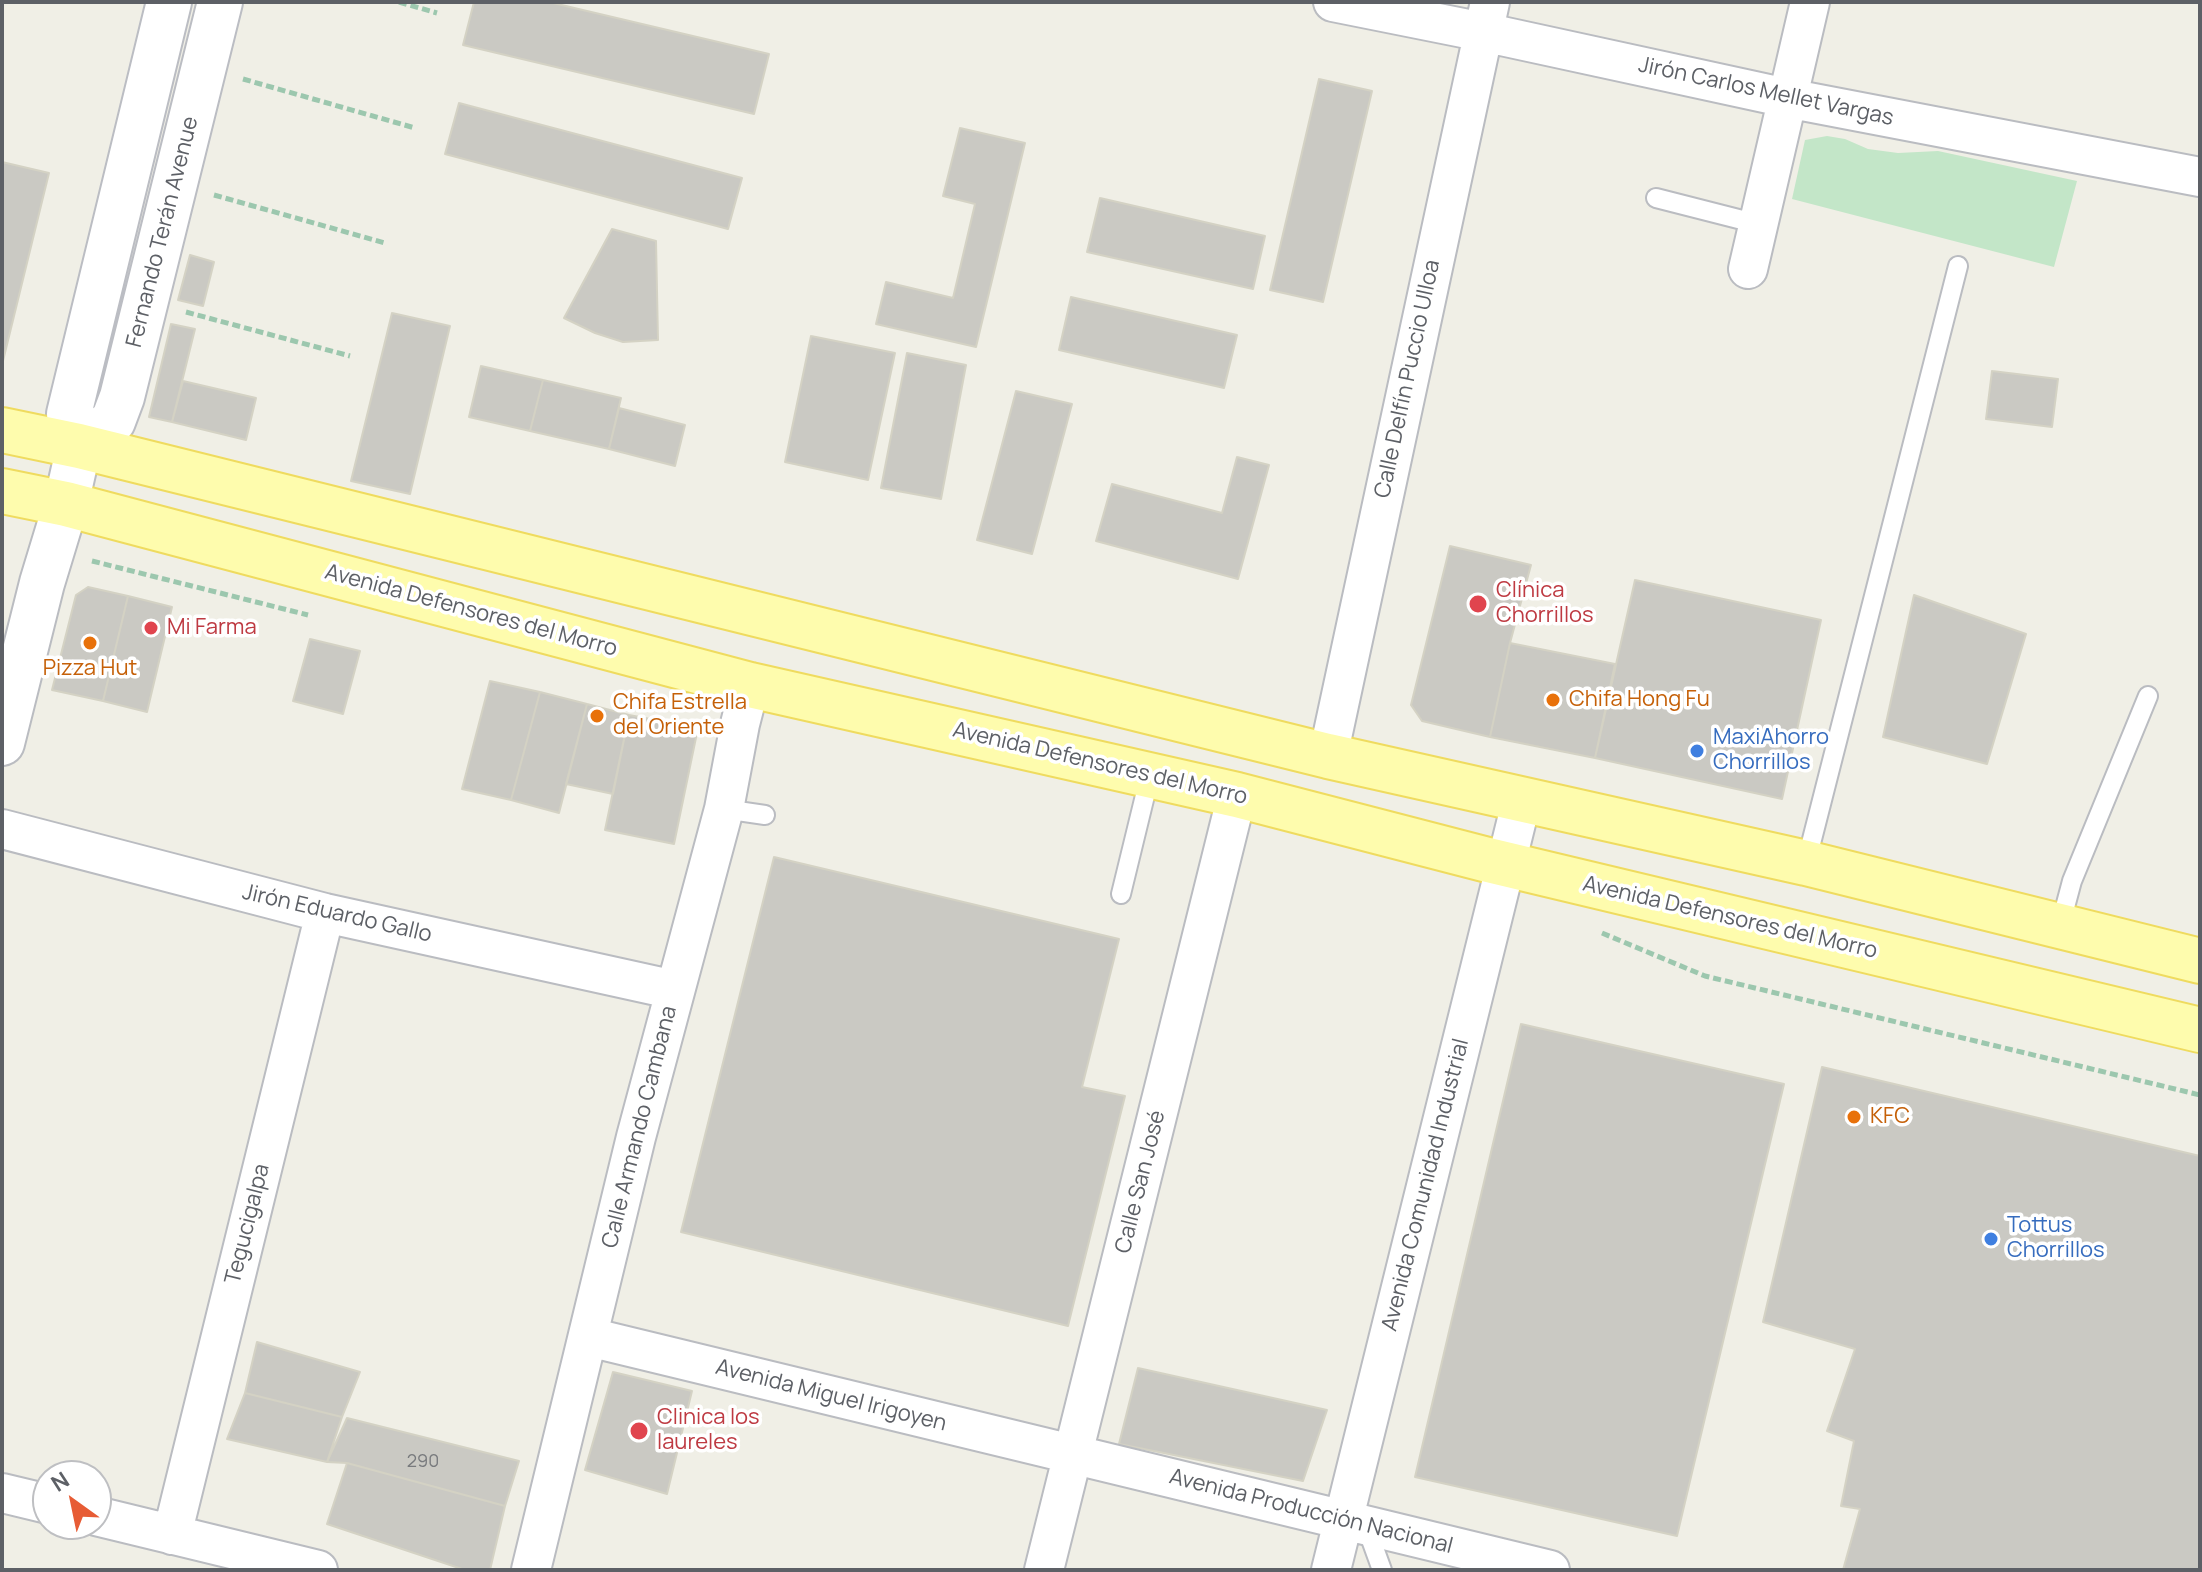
<!DOCTYPE html>
<meta charset="utf-8">
<style>
body{margin:0}
#map{position:relative;width:2202px;height:1572px;overflow:hidden;background:#f0efe6;font-family:Manrope,sans-serif}
canvas{display:block}
.frame{position:absolute;inset:0;border:4px solid #5d6066;pointer-events:none}
.north{position:absolute;left:32px;top:1460px;width:80px;height:80px;box-sizing:border-box;background:#fff;border:2px solid #bebfc2;border-radius:50%;rotate:327deg;font-size:22px;font-weight:700;line-height:32px;text-align:center;color:#5d6066}
.north::after{content:'';display:block;margin:auto;width:28px;height:36px;background:#e75c35;clip-path:polygon(50% 0,100% 100%,50% 72%,0 100%)}
</style>
<div id="map">
<canvas width="2202" height="1572"></canvas>
<div class="frame"></div>
<div class="north">N</div>
</div>
<script>
const g = document.querySelector('canvas').getContext('2d');
g.lineJoin = 'round';
function fillPath(path, color) { g.fillStyle = color; g.fill(path, 'evenodd'); }
const shape = rows => new Path2D(rows.map(r => 'M' + r).join(''));
function strokePath(path, color, width, dash) { g.strokeStyle = color; g.lineWidth = width; g.lineCap = dash ? 'butt' : 'round'; g.setLineDash(dash || []); g.stroke(path); }
function label(font, color, halo, rows, align = 'center') {
  g.font = font + ' Manrope,sans-serif'; g.lineWidth = 7; g.setLineDash([]); g.textBaseline = 'middle'; g.strokeStyle = halo; g.fillStyle = color; for (const [text, x, y, turn = 0] of rows) {
    g.save(); g.translate(x, y); g.rotate((+turn || 0) * Math.PI / 180); g.textAlign = isNaN(turn) ? turn : align; if (halo) g.strokeText(text, 0, 0); g.fillText(text, 0, 0); g.restore();
  }
}
const green = shape([
 [1827,136,1845,139,1868,149,1898,153,1938,151,2077,181,2054,267,1792,199,1805,140]
]);
const building = shape([
 [474,2,549,2,769,54,754,114,463,45,474,2],
 [1319,79,1372,91,1323,302,1270,290,1319,79],
 [459,103,742,178,728,229,445,154,459,103],
 [960,128,1025,143,976,347,876,324,886,282,953,298,975,204,943,196,960,128],
 [2,162,49,173,2,365,2,162],
 [1100,198,1265,236,1253,289,1087,252,1100,198],
 [612,229,656,241,658,340,623,342,595,333,564,318,612,229],
 [190,255,214,262,203,306,178,300,190,255],
 [1071,297,1237,335,1224,388,1059,350,1071,297],
 [392,313,450,326,410,494,351,481,392,313],
 [171,324,195,329,172,422,149,417,171,324],
 [811,336,895,353,868,480,785,462,811,336],
 [907,353,966,365,941,499,881,488,907,353],
 [481,366,543,380,530,431,469,417,481,366],
 [1992,371,2058,379,2052,427,1986,419,1992,371],
 [543,380,621,398,609,449,530,431,543,380],
 [183,381,256,398,246,440,172,422,183,381],
 [1016,391,1072,404,1032,554,977,540,1016,391],
 [619,408,685,425,675,466,609,449,619,408],
 [1237,457,1269,465,1238,579,1096,541,1112,484,1222,513,1237,457],
 [1450,546,1531,565,1510,643,1490,737,1422,721,1411,705,1450,546],
 [1635,580,1821,620,1782,799,1595,758,1635,580],
 [88,587,128,596,103,701,52,690,76,595,88,587],
 [1914,595,2026,634,1987,764,1883,737,1914,595],
 [128,596,172,607,147,712,103,701,128,596],
 [310,639,360,651,343,714,293,701,310,639],
 [1510,643,1615,664,1595,758,1490,737,1510,643],
 [490,681,540,692,511,800,462,789,490,681],
 [540,692,587,704,559,813,511,800,540,692],
 [587,704,629,715,613,794,566,784,587,704],
 [629,715,698,728,674,844,605,830,629,715],
 [774,857,1119,939,1082,1087,1125,1096,1068,1326,681,1232,774,857],
 [1521,1024,1784,1084,1677,1536,1415,1477,1521,1024],
 [1822,1067,2200,1156,2200,1570,1843,1570,1860,1509,1841,1506,1854,1441,1827,1431,1855,1349,1763,1322,1822,1067],
 [257,1342,360,1372,342,1417,245,1393,257,1342],
 [1138,1368,1327,1410,1303,1481,1119,1444,1138,1368],
 [613,1372,692,1391,667,1494,585,1470,613,1372],
 [245,1393,342,1417,327,1462,227,1439,245,1393],
 [347,1418,519,1461,505,1506,347,1463,327,1462,347,1418],
 [347,1463,505,1506,490,1570,465,1570,327,1524,347,1463]
]);
const path = shape([
 [399,2,437,13],
 [243,79,415,128],
 [214,195,385,243],
 [186,312,350,356],
 [92,561,308,615],
 [1602,933,1705,976,2200,1095]
]);
const service = shape([
 [1656,198,1758,224],
 [724,809,765,815],
 [1806,863,1958,266],
 [1121,894,1150,775],
 [2060,926,2072,881,2148,696],
 [1366,1526,1382,1570]
]);
const minor = shape([
 [1333,2,1483,32,1787,98,2200,177],
 [1748,269,1810,2],
 [1328,756,1490,2],
 [2,829,325,913,675,990],
 [589,1337,1550,1570],
 [2,1493,48,1504],
 [96,1516,318,1570],
 [172,1535,325,913],
 [531,1570,636,1137,724,809,740,724,750,685],
 [1044,1570,1237,795],
 [1331,1570,1522,799]
]);
const tertiary = shape([
 [2,743,42,583,66,504]
]);
const secondary = shape([
 [79,446,113,421,122,397,220,2],
 [66,504,79,446,69,414,169,2]
]);
const primary = shape([
 [2,430,79,446,1328,756,1806,863,2200,961],
 [2,491,66,504,750,685,1237,795,1484,859,2200,1030]
]);
const markers = [
 [1478,604,10,"#e0444e"],
 [151,628,8,"#e0444e"],
 [90,643,8,"#e8710a"],
 [1553,700,8,"#e8710a"],
 [597,716,8,"#e8710a"],
 [1697,751,8,"#3f7fe0"],
 [1854,1117,8,"#e8710a"],
 [1991,1239,8,"#3f7fe0"],
 [639,1431,10,"#e0444e"]
];
const numberNames = [
 ["290",423,1462]
];
const streetNames = [
 ["Jirón Carlos Mellet Vargas",1766,92,12],
 ["Fernando Terán Avenue",163,232,-76],
 ["Calle Delfín Puccio Ulloa",1408,379,-78],
 ["Avenida Defensores del Morro",471,611,15],
 ["Avenida Defensores del Morro",1100,764,13],
 ["Jirón Eduardo Gallo",337,914,13],
 ["Avenida Defensores del Morro",1730,918,13],
 ["Calle Armando Cambana",640,1127,-76],
 ["Calle San José",1141,1182,-76],
 ["Avenida Comunidad Industrial",1426,1185,-76],
 ["Tegucigalpa",248,1224,-76],
 ["Avenida Miguel Irigoyen",831,1396,14],
 ["Avenida Producción Nacional",1311,1512,14]
];
const healthNames = [
 ["Clínica",1496,591],
 ["Chorrillos",1496,616],
 ["Mi Farma",167,628],
 ["Clinica los",657,1418],
 ["laureles",657,1443]
];
const foodNames = [
 ["Pizza Hut",90,669,"center"],
 ["Chifa Hong Fu",1569,700],
 ["Chifa Estrella",613,703],
 ["del Oriente",613,728],
 ["KFC",1870,1117]
];
const shopNames = [
 ["MaxiAhorro",1713,738],
 ["Chorrillos",1713,763],
 ["Tottus",2007,1226],
 ["Chorrillos",2007,1251]
];
fillPath(green, '#c3e6c8');
fillPath(building, '#cac9c3');
strokePath(building, '#d4d2c4', 2);
strokePath(service, '#babcc1', 22);
strokePath(minor, '#babcc1', 42);
strokePath(tertiary, '#babcc1', 48);
strokePath(secondary, '#bbbdc3', 48);
strokePath(primary, '#efdb5f', 48);
strokePath(path, '#9cc7ae', 5, [8, 4]);
strokePath(service, '#fff', 18);
strokePath(minor, '#fff', 38);
strokePath(tertiary, '#fff', 44);
strokePath(secondary, '#fff', 44);
strokePath(primary, '#fefcad', 44);
for (const [x, y, r, color] of markers) { const dot = new Path2D(); dot.arc(x, y, r, 0, 2 * Math.PI); g.fillStyle = color; g.fill(dot); strokePath(dot, '#fff', 3); }
label('18px', '#787a7d', null, numberNames);
label('22px', '#5d6066', '#fff', streetNames);
label('22px', '#be3a42', '#fff', healthNames, 'left');
label('22px', '#c56008', '#fff', foodNames, 'left');
label('22px', '#366cbe', '#fff', shopNames, 'left');
</script>
